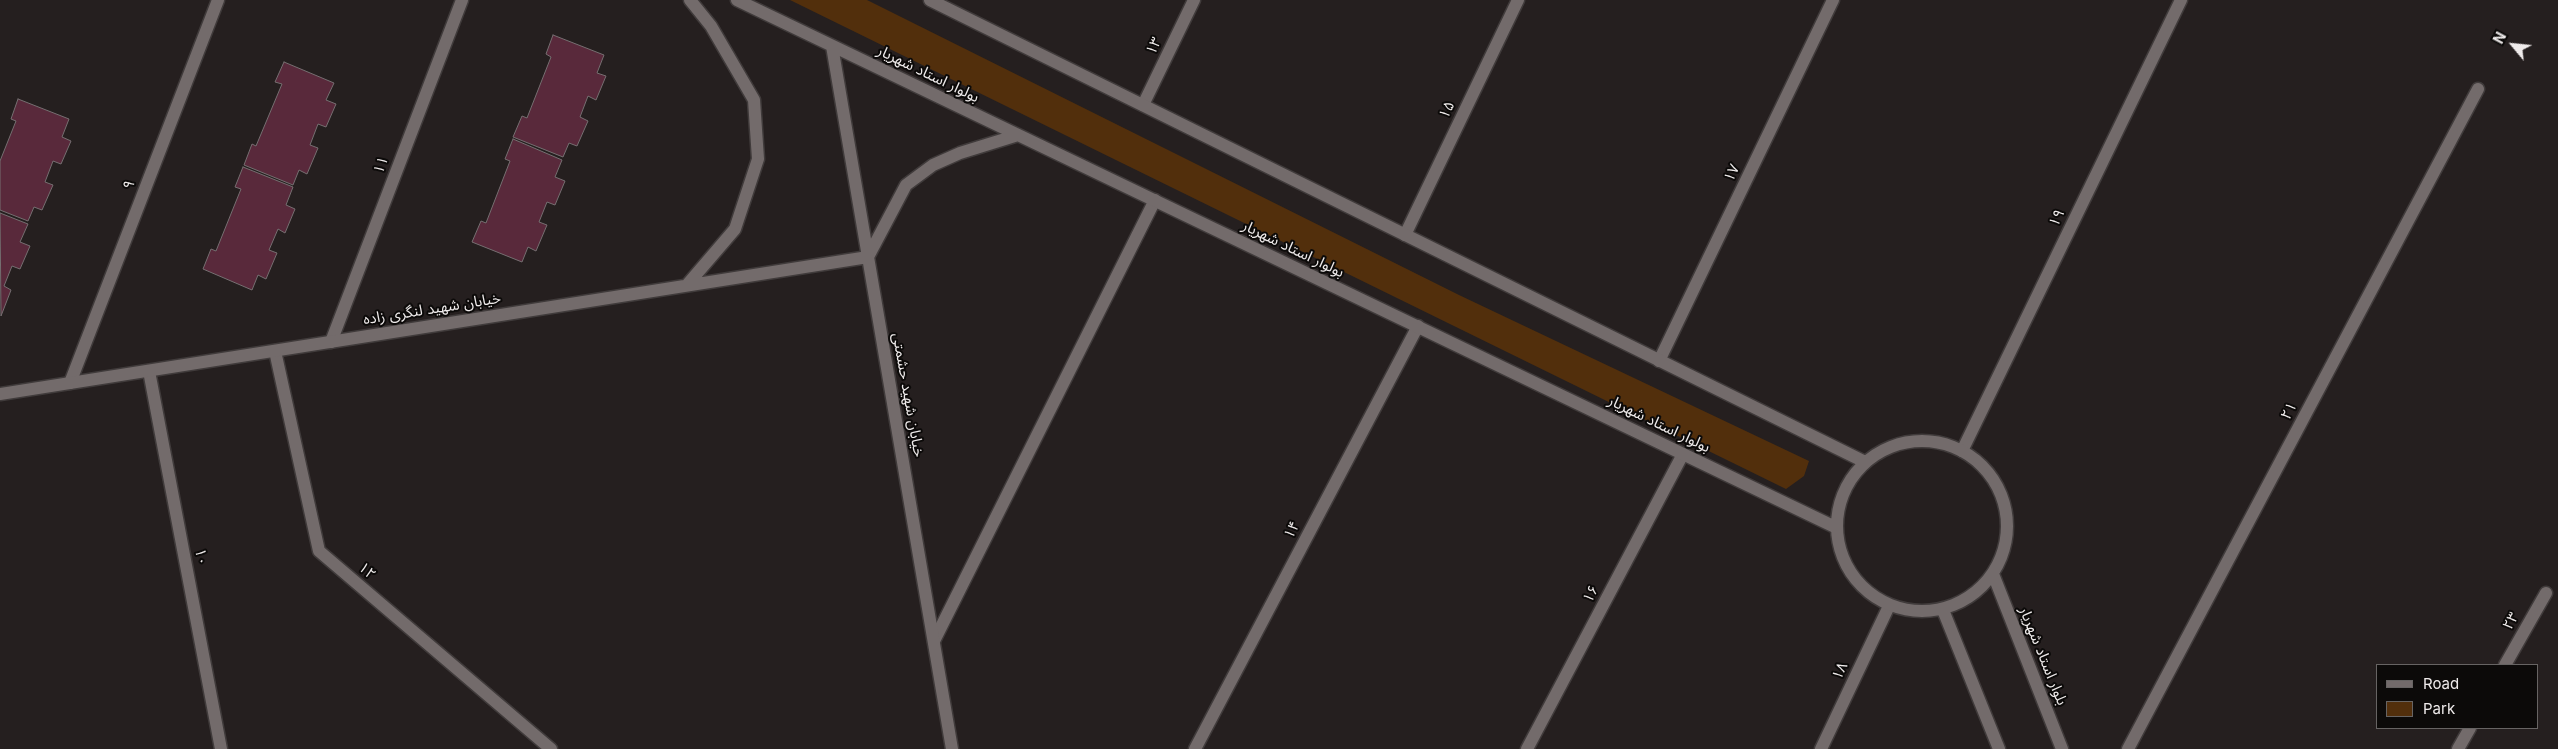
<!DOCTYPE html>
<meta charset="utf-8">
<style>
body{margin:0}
#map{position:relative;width:2558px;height:749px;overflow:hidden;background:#251f1f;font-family:Inter,sans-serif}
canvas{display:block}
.legend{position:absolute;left:2376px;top:664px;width:162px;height:65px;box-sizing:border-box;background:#0c0a09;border:1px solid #676463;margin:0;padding:6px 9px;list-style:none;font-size:15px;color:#efebeb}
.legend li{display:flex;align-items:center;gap:10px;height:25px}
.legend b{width:25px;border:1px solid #676463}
.north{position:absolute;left:2488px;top:20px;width:50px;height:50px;-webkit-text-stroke:4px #0c0a09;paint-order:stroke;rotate:298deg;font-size:14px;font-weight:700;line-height:20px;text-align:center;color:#efebeb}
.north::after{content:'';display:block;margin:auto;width:18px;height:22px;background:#efebeb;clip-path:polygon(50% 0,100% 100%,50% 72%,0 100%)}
</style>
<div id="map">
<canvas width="2558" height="749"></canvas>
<ul class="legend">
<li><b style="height:6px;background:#736b6b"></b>Road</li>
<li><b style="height:14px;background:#522f0c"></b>Park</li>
</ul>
<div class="north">N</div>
</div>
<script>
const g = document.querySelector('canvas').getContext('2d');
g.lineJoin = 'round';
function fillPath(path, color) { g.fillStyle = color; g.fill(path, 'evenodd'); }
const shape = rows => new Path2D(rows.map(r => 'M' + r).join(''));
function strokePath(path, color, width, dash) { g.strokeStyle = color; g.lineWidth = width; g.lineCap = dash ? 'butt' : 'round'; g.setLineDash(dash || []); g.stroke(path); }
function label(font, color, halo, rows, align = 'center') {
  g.font = font + ' Inter,"Noto Sans Arabic",sans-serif'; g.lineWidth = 4; g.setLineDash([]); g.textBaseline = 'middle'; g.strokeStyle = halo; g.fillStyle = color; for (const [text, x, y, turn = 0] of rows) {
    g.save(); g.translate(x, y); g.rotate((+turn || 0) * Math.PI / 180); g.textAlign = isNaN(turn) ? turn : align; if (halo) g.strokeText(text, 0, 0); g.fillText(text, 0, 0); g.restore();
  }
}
const green = shape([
 [790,0,867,0,1459,295,1809,461,1804,476,1786,489]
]);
const building = shape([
 [553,35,604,55,597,73,606,76,596,100,588,96,580,117,588,121,577,146,569,143,563,157,513,137,522,116,527,118,551,57,546,54,553,35],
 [284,62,334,83,326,100,336,104,326,127,318,124,310,145,318,148,307,174,299,170,293,185,244,165,252,144,256,146,282,84,275,82,284,62],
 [18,99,69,119,62,137,71,141,61,164,53,161,45,182,53,185,42,210,34,207,28,221,0,210,0,161,16,121,11,119,18,99],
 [513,139,562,160,555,177,565,181,555,205,547,202,539,222,547,225,536,251,528,247,522,262,472,242,481,221,486,223,510,161,505,159,513,139],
 [243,167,293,187,286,205,295,209,285,233,278,229,269,250,277,253,266,279,258,275,252,290,203,269,211,249,216,251,241,189,235,187,243,167],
 [0,213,28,224,20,242,30,246,20,269,12,266,4,286,11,290,1,316,0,213]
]);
const street = shape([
 [1143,105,1194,0],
 [1405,235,1518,0],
 [331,342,462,0],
 [275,351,319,551,551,749],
 [1659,361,1833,0],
 [149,371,221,749],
 [70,383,218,0],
 [1962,451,2181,0],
 [934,641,1155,200],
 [2505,665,2546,593],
 [1195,749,1418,326],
 [1527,749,1683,454],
 [1821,749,1889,606],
 [2128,749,2478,89],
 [2458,749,2470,728]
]);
const secondary = shape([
 [737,0,1835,527],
 [930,0,1865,462],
 [832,46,952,749],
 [687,285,735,229,758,159,754,100,711,26,690,0],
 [0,394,868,257,906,185,933,165,960,153,1018,135],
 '1837 526a85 85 0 1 1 170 0a85 85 0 1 1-170 0Z',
 [1993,574,2062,749],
 [1943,610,1999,749]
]);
const streetNames = [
 ["۱۳",1154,46,-64],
 ["بولوار استاد شهریار",928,74,26],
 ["۱۵",1447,110,-64],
 ["۱۱",381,165,-69],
 ["۱۷",1732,173,-64],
 ["۹",129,185,-69],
 ["۱۹",2057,218,-64],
 ["بولوار استاد شهریار",1293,249,26],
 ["خیابان شهید لنگری زاده",432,309,-9],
 ["خیابان شهید حشمتی",908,395,80],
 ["۲۱",2289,411,-62],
 ["بولوار استاد شهریار",1659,424,26],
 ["۱۴",1292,530,-62],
 ["۱۰",201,557,79],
 ["۱۲",367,571,41],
 ["۱۶",1591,594,-62],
 ["۲۳",2511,621,-61],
 ["بلوار استاد شهریار",2043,656,68],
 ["۱۸",1840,671,-65]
];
fillPath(green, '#522f0c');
fillPath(building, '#59293b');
strokePath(building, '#766f71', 1);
strokePath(street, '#403b3b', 15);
strokePath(secondary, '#403b3b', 15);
strokePath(street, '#736b6b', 12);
strokePath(secondary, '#736b6b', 12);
label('15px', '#efebeb', '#0c0a09', streetNames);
</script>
